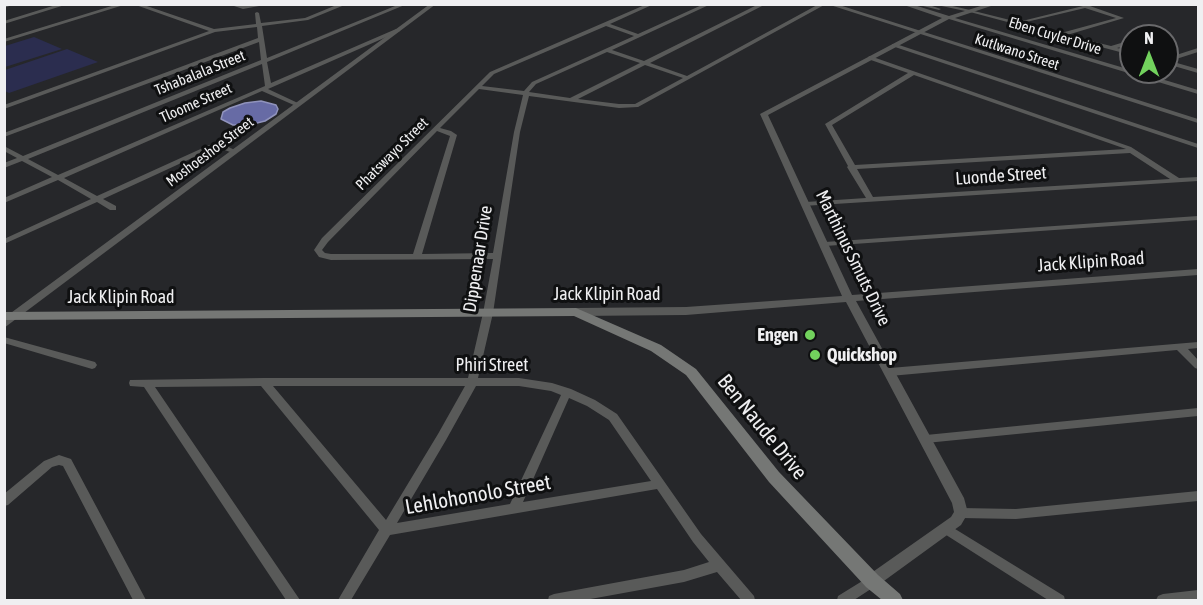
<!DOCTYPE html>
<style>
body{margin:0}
#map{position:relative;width:1203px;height:605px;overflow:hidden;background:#26272a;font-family:"Asap Condensed",sans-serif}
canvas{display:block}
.frame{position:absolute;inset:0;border:6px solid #efeff1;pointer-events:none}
.north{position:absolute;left:1119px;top:24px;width:60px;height:60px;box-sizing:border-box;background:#0f1011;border:2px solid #69696b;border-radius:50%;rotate:0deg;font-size:16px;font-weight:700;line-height:24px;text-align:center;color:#efeff1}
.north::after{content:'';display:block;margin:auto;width:21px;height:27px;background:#72d25d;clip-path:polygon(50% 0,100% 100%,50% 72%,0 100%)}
</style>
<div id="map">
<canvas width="1203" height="605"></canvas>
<div class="frame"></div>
<div class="north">N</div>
</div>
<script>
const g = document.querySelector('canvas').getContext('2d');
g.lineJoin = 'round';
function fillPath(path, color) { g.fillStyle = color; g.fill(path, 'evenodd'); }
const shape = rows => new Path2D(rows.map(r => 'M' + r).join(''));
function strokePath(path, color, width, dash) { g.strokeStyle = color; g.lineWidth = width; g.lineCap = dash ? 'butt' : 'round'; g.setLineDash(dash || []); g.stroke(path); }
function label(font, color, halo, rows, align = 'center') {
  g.font = font + ' "Asap Condensed",sans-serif'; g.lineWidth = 6; g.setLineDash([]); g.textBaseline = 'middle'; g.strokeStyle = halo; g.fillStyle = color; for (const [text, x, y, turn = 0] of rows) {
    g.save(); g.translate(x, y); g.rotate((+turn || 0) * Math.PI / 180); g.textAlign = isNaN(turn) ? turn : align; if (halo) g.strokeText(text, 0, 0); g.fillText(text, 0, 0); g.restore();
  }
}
const green = shape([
 [34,37,62,49,5,67,5,46],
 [67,49,98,62,9,93,5,91,5,70]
]);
const water = shape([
 [261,101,276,105,278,109,276,114,265,121,249,125,233,125,221,119,223,112,230,108,245,103,261,101]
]);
const minor = shape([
 [12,4,12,5,4,8,4,5,12,4],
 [59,4,68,4,4,24,4,21,59,4],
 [118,4,127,4,4,42,4,39,118,4],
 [133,4,141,4,214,29,256,24,255,13,257,12,259,13,261,23,305,18,339,4,347,4,308,20,262,26,267,58,400,4,407,4,267,62,271,83,396,29,400,29,400,31,268,89,300,104,300,106,296,106,262,91,64,178,97,196,227,137,231,137,232,138,222,144,237,151,237,153,233,153,216,147,103,199,116,206,116,210,110,210,97,202,4,244,4,239,91,199,58,180,4,203,4,198,52,177,22,161,4,168,4,163,17,158,4,151,4,146,23,156,261,60,259,42,4,137,4,133,258,38,257,27,215,32,4,109,4,105,209,31,133,4],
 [262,64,265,86,58,175,28,159,262,64],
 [647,4,654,4,610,24,638,34,704,4,711,4,612,50,644,61,759,4,766,4,650,63,687,76,819,4,826,4,638,107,619,108,529,96,520,132,493,313,478,378,519,378,552,383,571,389,595,400,617,414,701,534,754,596,755,600,741,600,717,572,684,582,585,600,548,600,549,596,554,594,684,570,709,562,693,542,657,489,390,535,351,600,338,600,379,530,261,386,155,387,300,600,286,600,144,387,130,386,129,383,130,380,263,378,468,378,483,313,493,259,331,260,319,257,314,250,322,238,490,72,647,4],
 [606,26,634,36,532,82,524,91,482,86,494,74,606,26],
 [607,52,640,63,570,98,529,92,536,84,607,52],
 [645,65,683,78,635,104,619,104,578,99,645,65],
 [479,89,523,95,514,132,493,253,422,254,457,135,451,131,440,128,479,89],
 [437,131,450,136,413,254,331,254,325,253,322,250,328,242,437,131],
 [273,386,465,386,438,434,386,520,273,386],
 [476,386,519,386,551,391,561,395,510,504,397,523,446,440,476,386],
 [569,398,587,406,609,420,651,481,523,502,569,398],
 [827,4,836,4,1198,119,1198,123,827,4],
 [915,4,926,4,941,9,939,10,915,4],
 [932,4,944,4,970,10,1018,22,1087,5,1124,18,1067,35,1111,46,1131,40,1131,44,1117,48,1131,51,1131,55,970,12,932,4],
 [1085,8,1116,18,1061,33,1022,23,1085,8],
 [1163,30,1166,32,1165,33,1155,36,1146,36,1163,30],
 [892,44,896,44,1198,144,1198,148,892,46,892,44],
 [1198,48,1198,52,1170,61,1198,69,1198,73,1167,64,1167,58,1198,48],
 [870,56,1131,147,1179,178,1198,177,1198,181,803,206,803,202,806,202,866,198,847,167,848,166,825,124,908,73,868,59,868,57,870,56],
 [914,75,1126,149,855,165,832,125,914,75],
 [1130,153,1170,179,873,197,857,169,1130,153],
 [1198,216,1198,220,825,246,821,244,825,242,1198,216],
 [4,337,95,362,97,365,95,368,92,369,4,343,4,337],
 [1198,342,1198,348,1188,349,1198,360,1198,369,1195,368,1177,350,890,376,886,375,885,372,886,369,890,368,1198,342],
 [1198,408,1198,416,926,443,922,442,921,439,922,436,926,435,1198,408],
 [59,455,71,459,146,600,133,600,63,466,59,465,52,467,8,505,4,506,4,494,44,461,59,455],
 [1198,491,1198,501,1016,519,961,518,957,517,955,513,957,509,961,508,1016,509,1198,491],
 [947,524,1064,596,1065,600,1048,600,943,533,941,529,943,525,947,524],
 [872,575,877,577,878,581,877,585,854,600,837,600,838,596,872,575],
 [1198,590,1198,600,1156,600,1158,596,1163,594,1198,590]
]);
const tertiary = shape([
 [228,4,243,5,270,4,243,9,228,4],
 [430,4,436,4,4,328,4,318,430,4],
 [901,4,911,4,949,16,987,4,997,4,955,18,1131,70,1131,72,1138,72,1198,90,1198,94,949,19,768,115,852,295,1198,269,1198,275,856,301,964,498,968,513,961,525,877,586,872,588,867,586,864,581,867,576,951,517,954,512,952,503,846,302,686,315,576,316,571,312,576,308,686,307,842,296,760,114,942,18,901,4]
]);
const secondary = shape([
 [576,308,661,345,696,369,779,472,878,575,900,594,903,600,882,600,866,587,769,482,686,375,651,351,574,316,4,320,4,312,576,308]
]);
const markers = [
 [810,335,6,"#72d25d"],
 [815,355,6,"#72d25d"]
];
const farStreetnames = [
 ["Eben Cuyler Drive",1055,36,17],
 ["Kutlwano Street",1017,52,18],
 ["Tshabalala Street",200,73,-22],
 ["Tloome Street",196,103,-24],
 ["Moshoeshoe Street",210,152,-37],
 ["Phatswayo Street",392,154,-45]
];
const streetNames = [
 ["Luonde Street",1001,176,-4],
 ["Marthinus Smuts Drive",853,258,64],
 ["Dippenaar Drive",478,259,-81],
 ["Jack Klipin Road",1091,262,-4],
 ["Jack Klipin Road",607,294],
 ["Jack Klipin Road",121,297],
 ["Phiri Street",492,365]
];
const poiNames = [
 ["Engen",798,335],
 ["Quickshop",827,355,"left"]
];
const nearStreetnames = [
 ["Ben Naude Drive",762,427,51],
 ["Lehlohonolo Street",478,495,-10]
];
fillPath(green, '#2b2d4f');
fillPath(water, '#676ba5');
strokePath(water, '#9093bc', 1.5);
fillPath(minor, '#595a59');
fillPath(tertiary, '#595a59');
fillPath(secondary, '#757775');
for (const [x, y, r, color] of markers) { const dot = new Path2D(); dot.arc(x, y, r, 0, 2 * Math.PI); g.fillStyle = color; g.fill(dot); strokePath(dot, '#0f1011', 2); }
label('15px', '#efeff1', '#0f1011', farStreetnames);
label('18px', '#efeff1', '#0f1011', streetNames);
label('bold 18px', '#efeff1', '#0f1011', poiNames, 'right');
label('21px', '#efeff1', '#0f1011', nearStreetnames);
</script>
